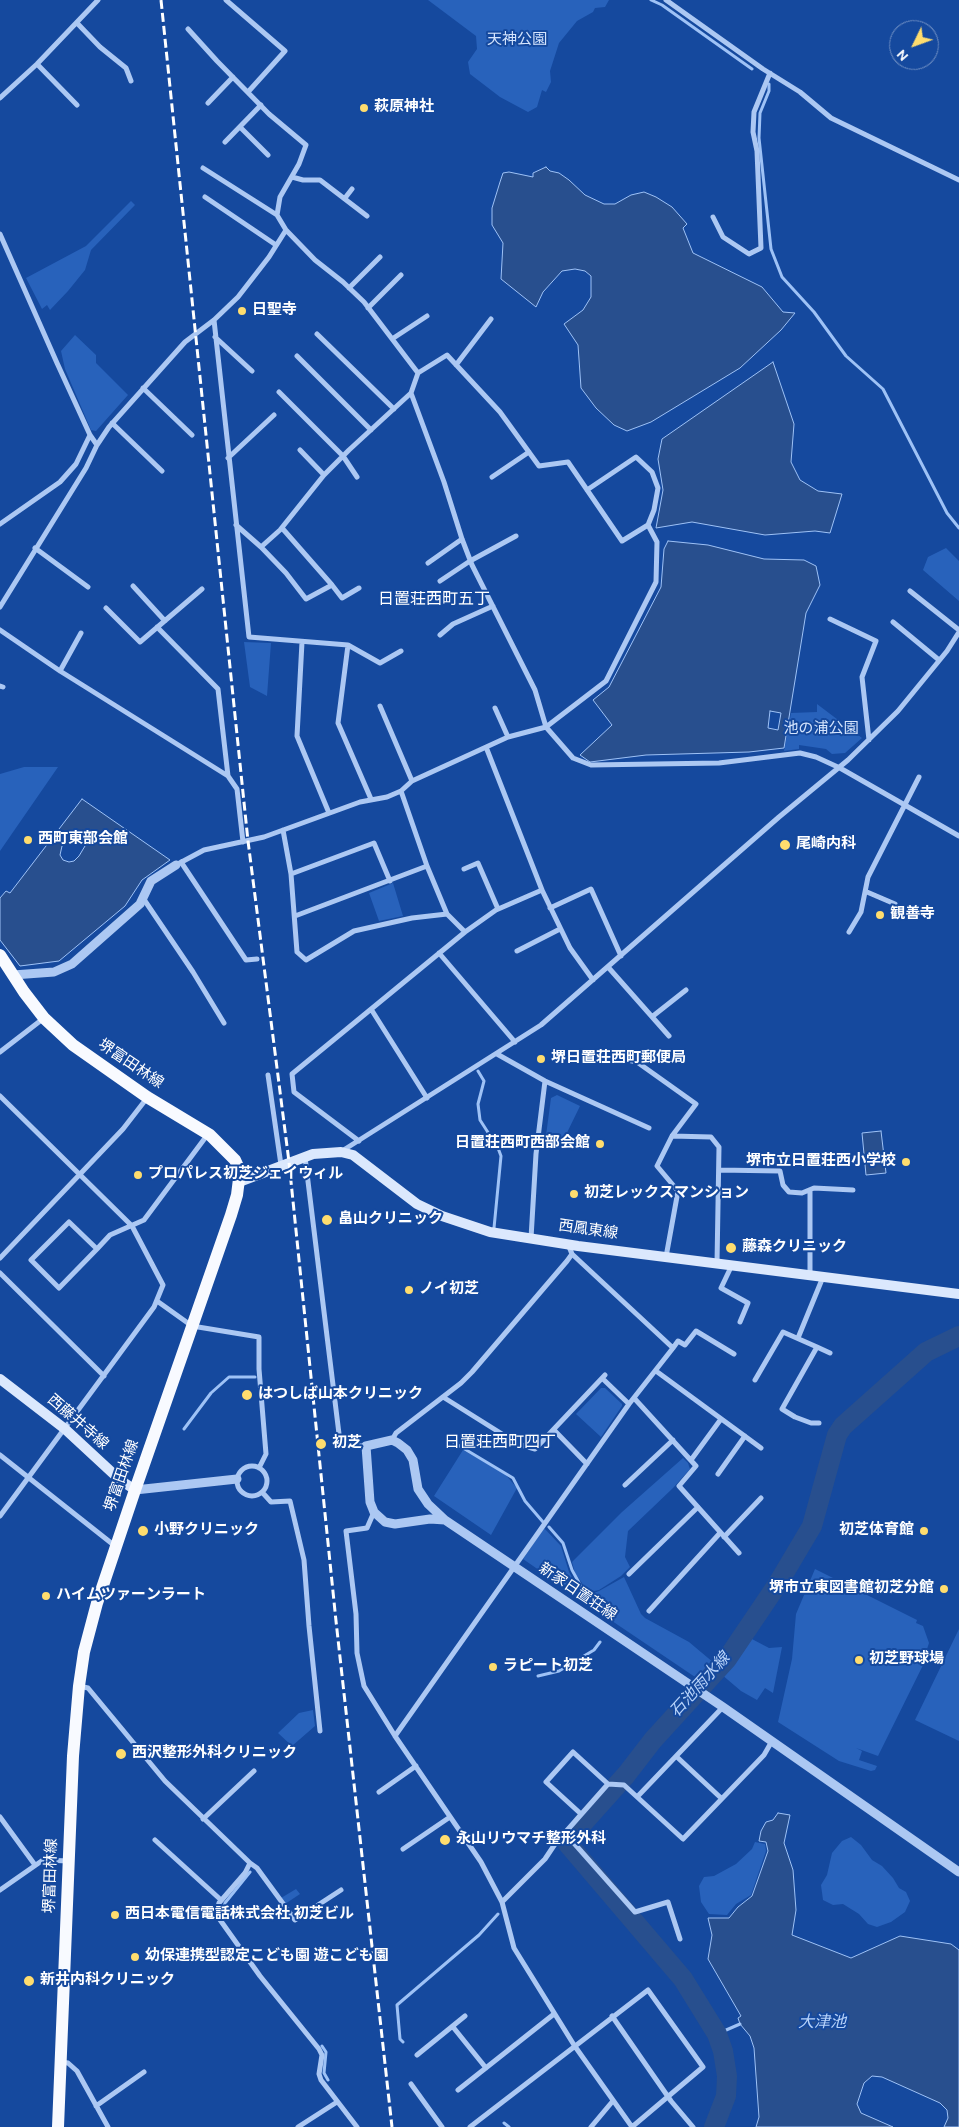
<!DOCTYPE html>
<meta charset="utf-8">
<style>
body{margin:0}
#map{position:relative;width:959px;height:2127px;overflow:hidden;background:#15499e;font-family:Overpass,sans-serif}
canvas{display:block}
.north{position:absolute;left:889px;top:20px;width:50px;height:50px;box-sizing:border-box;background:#15499e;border:1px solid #7392c5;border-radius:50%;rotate:228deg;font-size:14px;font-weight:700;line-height:20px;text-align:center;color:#fff}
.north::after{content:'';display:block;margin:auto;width:18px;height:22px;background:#ffdd6e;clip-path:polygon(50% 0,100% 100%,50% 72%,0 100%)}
</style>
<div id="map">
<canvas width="959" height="2127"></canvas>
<div class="north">N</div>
</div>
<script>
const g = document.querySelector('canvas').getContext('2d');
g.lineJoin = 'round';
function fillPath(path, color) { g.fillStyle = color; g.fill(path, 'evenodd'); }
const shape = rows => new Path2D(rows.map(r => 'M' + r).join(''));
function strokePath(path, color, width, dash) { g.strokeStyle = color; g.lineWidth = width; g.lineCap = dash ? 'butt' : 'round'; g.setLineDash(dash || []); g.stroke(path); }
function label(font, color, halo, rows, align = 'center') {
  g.font = font + ' Overpass,"Noto Sans JP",sans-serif'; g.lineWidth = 4; g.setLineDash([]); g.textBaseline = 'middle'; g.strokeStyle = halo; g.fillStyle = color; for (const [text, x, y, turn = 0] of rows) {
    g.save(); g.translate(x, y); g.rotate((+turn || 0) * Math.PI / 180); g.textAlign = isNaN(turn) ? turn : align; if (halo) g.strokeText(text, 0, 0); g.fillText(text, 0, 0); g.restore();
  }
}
const green = shape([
 [428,0,609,0,605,7,595,8,593,12,577,21,559,43,550,71,551,82,546,92,542,90,537,107,528,112,500,97,470,74,468,62,477,49,476,36],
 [131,201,135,205,91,250,85,270,68,291,50,310,47,305,42,309,26,278,86,246],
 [75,335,96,355,96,363,128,395,96,431,91,430,65,369,61,351],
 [946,548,959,561,959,601,923,570,928,557],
 [244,642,271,643,267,696,250,687],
 [817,704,862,738,845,753,832,754,826,749,799,745,799,749,784,751,791,713,817,712],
 [24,767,58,767,0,851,0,774],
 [393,883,403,916,379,921,369,893],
 [557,1095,580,1106,562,1143,545,1143,551,1098],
 [601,1388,605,1388,622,1404,622,1406,601,1437,576,1414],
 [463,1450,505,1474,517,1488,491,1535,434,1496],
 [683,1458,688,1463,690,1469,673,1488,628,1531,625,1557,630,1567,621,1576,599,1590,594,1591,584,1586,575,1573,572,1562,622,1512],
 [544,1528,561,1546,569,1572,577,1586,575,1595,523,1559],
 [815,1569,917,1620,916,1623,923,1626,929,1643,927,1649,930,1651,878,1756,856,1748,862,1751,859,1760,877,1766,875,1770,871,1771,839,1761,778,1722,792,1659,796,1614],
 [624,1577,641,1614,645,1618,689,1642,714,1663,698,1679,578,1598,583,1588,594,1593,599,1591],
 [959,1629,959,1741,915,1720],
 [750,1638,769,1648,782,1647,773,1693,765,1688,757,1700,741,1691,721,1674],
 [313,1710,315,1726,292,1746,278,1733,299,1713],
 [851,1837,861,1845,872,1860,882,1866,893,1878,899,1888,906,1892,910,1901,905,1912,891,1922,877,1927,868,1924,859,1914,843,1904,833,1905,823,1900,821,1885,827,1875,832,1853,842,1841],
 [755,1842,765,1844,766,1851,751,1895,736,1904,727,1915,709,1914,701,1902,699,1886,704,1877,714,1876,736,1864,752,1849],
 [296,1889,300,1894,285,1904,281,1898]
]);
const water = shape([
 [546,167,550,171,559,173,569,180,585,195,604,204,615,204,631,195,644,192,656,197,672,207,687,224,683,228,693,253,762,287,783,312,795,313,781,330,740,368,651,422,627,431,614,425,596,408,581,388,578,345,564,324,583,310,591,297,591,276,585,271,575,269,562,271,543,292,536,307,501,279,503,243,492,225,492,208,500,182,503,173,509,172,533,177,533,173,546,167],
 [773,362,794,424,791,462,800,480,818,491,842,494,830,533,815,531,765,535,692,522,656,528,663,490,658,459,662,439,773,362],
 [668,541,708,545,764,559,804,560,816,566,820,585,806,613,784,748,749,752,646,755,590,762,580,755,612,725,593,700,609,687,661,587,664,549,668,541],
 [770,711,781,713,778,730,768,728,770,711],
 [82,799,170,860,142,880,125,906,59,961,20,966,0,940,0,898,6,891,10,893,82,799],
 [76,835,81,836,85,840,85,846,79,856,74,861,69,862,63,860,60,855,62,846,76,835],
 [881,1131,886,1173,866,1175,862,1133,881,1131],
 [778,1813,790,1815,784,1843,793,1870,796,1910,792,1935,851,1958,900,1936,951,1944,959,1950,959,2127,944,2127,948,2118,947,2110,940,2103,882,2077,872,2076,864,2083,857,2104,861,2113,893,2127,756,2127,759,2117,754,2048,750,2036,740,2024,738,2018,741,2016,708,1959,712,1935,708,1918,729,1918,738,1907,752,1896,768,1851,766,1842,759,1841,761,1831,766,1822,773,1820,778,1813]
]);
const stream = shape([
 [651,0,662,5,752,69],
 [769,84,769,91,760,113,759,138,771,249,782,277,814,312,846,356,883,389,947,513,959,528],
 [478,1071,484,1081,478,1104,480,1120,498,1148,501,1156,494,1228],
 [184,1429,211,1393,229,1377,255,1377],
 [448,1439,513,1478,525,1501,543,1522],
 [549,1527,563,1543,572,1570,582,1588,577,1596],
 [538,1676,559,1671,594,1650,600,1642],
 [223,1912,225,1903,250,1872],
 [717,2034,740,2024],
 [403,2042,400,2039,397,2005,479,1935,498,1914],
 [322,2046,326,2052,324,2073,328,2080],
 [504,2123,509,2127]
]);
const river = shape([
 [714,2127,726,2096,727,2076,723,2051,717,2034,683,1979,568,1844,583,1823,626,1775,653,1740,727,1659,777,1585,812,1526,837,1435,843,1426,926,1352,959,1336]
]);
const minor = shape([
 [226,0,285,51,248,92],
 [666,0,763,69,800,92,831,118,959,180],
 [77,23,100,47,126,68,131,81],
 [188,29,217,61,269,114,306,145,299,164,280,197,277,215,286,230,315,260,343,282,364,302,418,373,411,393,444,482,462,539,472,565,535,690,546,727,606,681,656,582,657,542,648,525,622,541,568,462,539,466,500,412,447,355,418,373],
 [37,64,77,105],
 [0,98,37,64,98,0],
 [208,103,233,77],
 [240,127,268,155],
 [225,142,261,105],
 [203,168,277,215],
 [292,177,303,180,320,180,367,216],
 [205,197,276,245],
 [345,198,352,189],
 [713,217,723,237,749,254,761,248,757,151,753,132,754,112,770,73],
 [0,234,57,363,90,435,97,445],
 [349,288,380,257],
 [368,308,401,275],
 [214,320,249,637,348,645,380,663,401,651],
 [317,334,394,409],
 [215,337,252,371],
 [392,339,427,316],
 [297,356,371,430],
 [456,365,491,319],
 [143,388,192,435],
 [279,392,343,456,357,477],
 [112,423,162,471],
 [300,450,324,475],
 [228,458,274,415],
 [492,477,529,452],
 [587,490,636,457,652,472,658,488,654,510,648,525],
 [0,524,60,482,76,464,90,435],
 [236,525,261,547,280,530,324,475,349,450,411,393],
 [261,547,286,573,306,599,332,585,282,528],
 [35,548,88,587],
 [428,563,462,539],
 [440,581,470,561,516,536],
 [332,585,342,598,359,588],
 [133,586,165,621],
 [910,591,959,630],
 [0,607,86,468,97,445,109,427,185,342,214,320,238,297,269,257,286,230],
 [106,608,140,642,202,589],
 [830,619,876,641,862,677,869,740],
 [893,622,939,660],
 [157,627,218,689,228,776],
 [0,630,60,671,228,776,237,789,243,842],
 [440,635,453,624,493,606],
 [302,642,297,736,329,813],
 [348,645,338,723,371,799],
 [60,671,81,633],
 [0,686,3,687],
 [380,706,412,781],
 [495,708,508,737],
 [486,747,542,890],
 [401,791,427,866,447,914,465,932],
 [283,830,291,874,297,952,306,960,354,931,412,918,447,914],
 [181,862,246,960,257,959],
 [176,865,204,850,264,837,360,802,387,797,401,791,412,781,508,737,546,727,573,758,591,765,719,763,800,753,816,757,840,768,959,836],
 [464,869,478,863,498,909],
 [291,874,374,843,390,881],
 [867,892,895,904],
 [143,898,193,972,224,1023],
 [550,908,591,889,621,956],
 [295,916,427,866],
 [849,932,861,912,868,877,919,777],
 [517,951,560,929],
 [439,953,515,1042],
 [608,967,669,1036],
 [371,1009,427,1098],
 [653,1016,686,990],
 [0,1052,44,1018],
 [497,1054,545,1081,649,1128],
 [608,1056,637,1062,696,1104,672,1136,657,1166,678,1191,666,1257],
 [268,1075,281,1165],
 [0,1096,132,1226,163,1285,154,1307,0,1516],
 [672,1136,711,1137,719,1147,717,1263],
 [359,1141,294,1092,292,1074,465,932,496,910,542,890,570,948,593,980],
 [342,1151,541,1025,779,817,848,760,898,711,947,651,959,632],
 [305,1157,340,1442,345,1446,366,1446],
 [719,1170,780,1171,783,1185,789,1192,802,1193,814,1188,853,1190],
 [531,1238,536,1154,545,1081],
 [97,1249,69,1222,31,1260,59,1288,97,1249,110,1235,144,1220,208,1134],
 [0,1258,123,1129,147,1098],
 [732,1265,721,1288,748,1303,740,1322],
 [0,1273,104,1376],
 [810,1275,810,1191],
 [157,1301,192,1326,259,1337,259,1369,266,1454,259,1468],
 [798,1338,823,1277],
 [817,1347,830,1353],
 [673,1348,678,1341,685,1345,696,1331,734,1354],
 [656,1371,761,1448],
 [603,1379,629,1404],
 [755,1380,783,1332,817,1347,782,1409,795,1417,811,1423,819,1423],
 [443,1397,518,1444,535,1449,605,1375],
 [634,1398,696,1466,679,1486,739,1553],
 [554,1430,587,1464],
 [392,1440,396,1433,461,1383,472,1372,567,1261,572,1254,568,1244],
 [0,1455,115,1546],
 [691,1460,721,1419],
 '237 1481a15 15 0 1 1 30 0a15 15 0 1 1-30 0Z',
 [718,1474,745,1436],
 [625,1485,673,1440],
 [262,1492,271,1502,290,1501,304,1560,309,1626,320,1731],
 [374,1512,367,1528,346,1531,356,1614,357,1653,364,1686,395,1736,481,1862,502,1902,514,1948,574,2045,632,2127],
 [724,1537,761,1498],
 [629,1574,698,1507],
 [649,1611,720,1533],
 [79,1686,88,1688,165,1781,250,1863,245,1873,219,1903,217,1910,218,1917,260,1976,319,2049,322,2055,319,2074,321,2080,357,2127],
 [395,1736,629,1404,673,1348,572,1254],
 [677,1757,721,1798],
 [379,1792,416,1766],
 [638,1796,723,1707],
 [581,1814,546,1782,573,1752,608,1784],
 [0,1817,35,1865],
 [203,1819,254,1771],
 [565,1833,635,1912,668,1902,680,1939],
 [155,1840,221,1900],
 [403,1849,450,1817],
 [250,1863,257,1868,295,1920,341,1890],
 [0,1890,43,1860,69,1861],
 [502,1902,545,1859,555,1844,608,1784,624,1785,683,1839,764,1755,772,1741],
 [612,2016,671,2101,693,2127],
 [453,2027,486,2068],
 [417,2055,465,2016],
 [61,2062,68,2063,77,2071,108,2127],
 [411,2084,442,2127],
 [458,2090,554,2014],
 [96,2106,144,2072],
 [298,2127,337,2102],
 [470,2127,648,1990,703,2067,632,2127],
 [591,2127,612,2102]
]);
const tertiary = shape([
 [13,975,54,972,72,964,140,904,151,881,176,865],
 [135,1490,237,1479],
 [445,1520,430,1519,395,1524,385,1522,374,1512,370,1502,366,1446,392,1440,398,1443,407,1450,413,1460,418,1489,428,1504,445,1520,723,1707,959,1872]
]);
const secondary = shape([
 [239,1182,313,1154,341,1152,353,1155,417,1204,442,1216,490,1232,578,1246,959,1294],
 [0,1379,65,1429,119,1479,135,1490]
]);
const primary = shape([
 [0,955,24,992,44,1018,73,1045,147,1097,210,1135,235,1160,240,1171,237,1195,231,1215,135,1490,97,1603,84,1652,79,1686,73,1756,58,2127]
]);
const rail = shape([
 [161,0,248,841,289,1162,336,1621,392,2127]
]);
const markers = [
 [364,108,5,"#ffdd6e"],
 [242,311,5,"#ffdd6e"],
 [28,840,5,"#ffdd6e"],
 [785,845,6,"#ffdd6e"],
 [880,915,5,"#ffdd6e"],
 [541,1059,5,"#ffdd6e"],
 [600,1144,5,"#ffdd6e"],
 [906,1162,5,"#ffdd6e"],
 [138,1175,5,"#ffdd6e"],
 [574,1194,5,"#ffdd6e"],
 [327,1220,6,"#ffdd6e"],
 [731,1248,6,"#ffdd6e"],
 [409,1290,5,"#ffdd6e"],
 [247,1395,6,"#ffdd6e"],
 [321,1444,6,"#ffdd6e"],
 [143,1531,6,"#ffdd6e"],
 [924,1531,5,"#ffdd6e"],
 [944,1589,5,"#ffdd6e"],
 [46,1596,5,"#ffdd6e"],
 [859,1660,5,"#ffdd6e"],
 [493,1667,5,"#ffdd6e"],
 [121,1754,6,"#ffdd6e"],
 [445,1840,6,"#ffdd6e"],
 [115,1915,5,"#ffdd6e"],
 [135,1957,5,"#ffdd6e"],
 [29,1981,6,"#ffdd6e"]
];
const parkNames = [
 ["天神公園",517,41],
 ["池の浦公園",821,730]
];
const poiNames = [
 ["萩原神社",374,108],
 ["日聖寺",252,311],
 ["西町東部会館",38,840],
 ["尾崎内科",796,845],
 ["観善寺",890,915],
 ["堺日置荘西町郵便局",551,1059],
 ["日置荘西町西部会館",590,1144,"right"],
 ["堺市立日置荘西小学校",896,1162,"right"],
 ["プロパレス初芝ジェイウィル",148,1175],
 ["初芝レックスマンション",584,1194],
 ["畠山クリニック",338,1220],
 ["藤森クリニック",742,1248],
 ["ノイ初芝",419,1290],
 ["はつしば山本クリニック",258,1395],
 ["初芝",332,1444],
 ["小野クリニック",154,1531],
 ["初芝体育館",914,1531,"right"],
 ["堺市立東図書館初芝分館",934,1589,"right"],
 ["ハイムツァーンラート",56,1596],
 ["初芝野球場",869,1660],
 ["ラピート初芝",503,1667],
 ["西沢整形外科クリニック",132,1754],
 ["永山リウマチ整形外科",456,1840],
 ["西日本電信電話株式会社 初芝ビル",125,1915],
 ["幼保連携型認定こども園 遊こども園",145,1957],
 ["新井内科クリニック",40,1981]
];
const streetNames = [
 ["堺富田林線",130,1065,34],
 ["西鳳東線",588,1231,8],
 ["西藤井寺線",77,1423,41],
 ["堺富田林線",123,1476,-71],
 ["新家日置荘線",577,1593,34],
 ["堺富田林線",52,1876,-88]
];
const neighbourhoodNames = [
 ["日置荘西町五丁",434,601],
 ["日置荘西町四丁",500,1444]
];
const waterNames = [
 ["石池雨水線",701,1686,-48],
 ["大津池",822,2024]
];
fillPath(green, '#2862bb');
fillPath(water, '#284f8e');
strokePath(water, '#9ec2f6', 1);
strokePath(stream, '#9ec2f6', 3);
strokePath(river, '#284f8e', 20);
strokePath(minor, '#acc8f3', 5);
strokePath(tertiary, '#acc8f3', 9);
strokePath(secondary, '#dbe8fd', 10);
strokePath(primary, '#f8faff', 12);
strokePath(rail, '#fff', 3, [9, 4]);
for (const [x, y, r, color] of markers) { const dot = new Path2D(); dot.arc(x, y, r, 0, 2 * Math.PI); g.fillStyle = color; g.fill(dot); strokePath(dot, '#15499e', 2); }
label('15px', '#d4e4fd', '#15499e', parkNames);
label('bold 15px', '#fff', '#15499e', poiNames, 'left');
label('15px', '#fff', '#15499e', streetNames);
label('16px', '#fff', '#15499e', neighbourhoodNames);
label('italic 16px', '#b8d3fa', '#15499e', waterNames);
</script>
